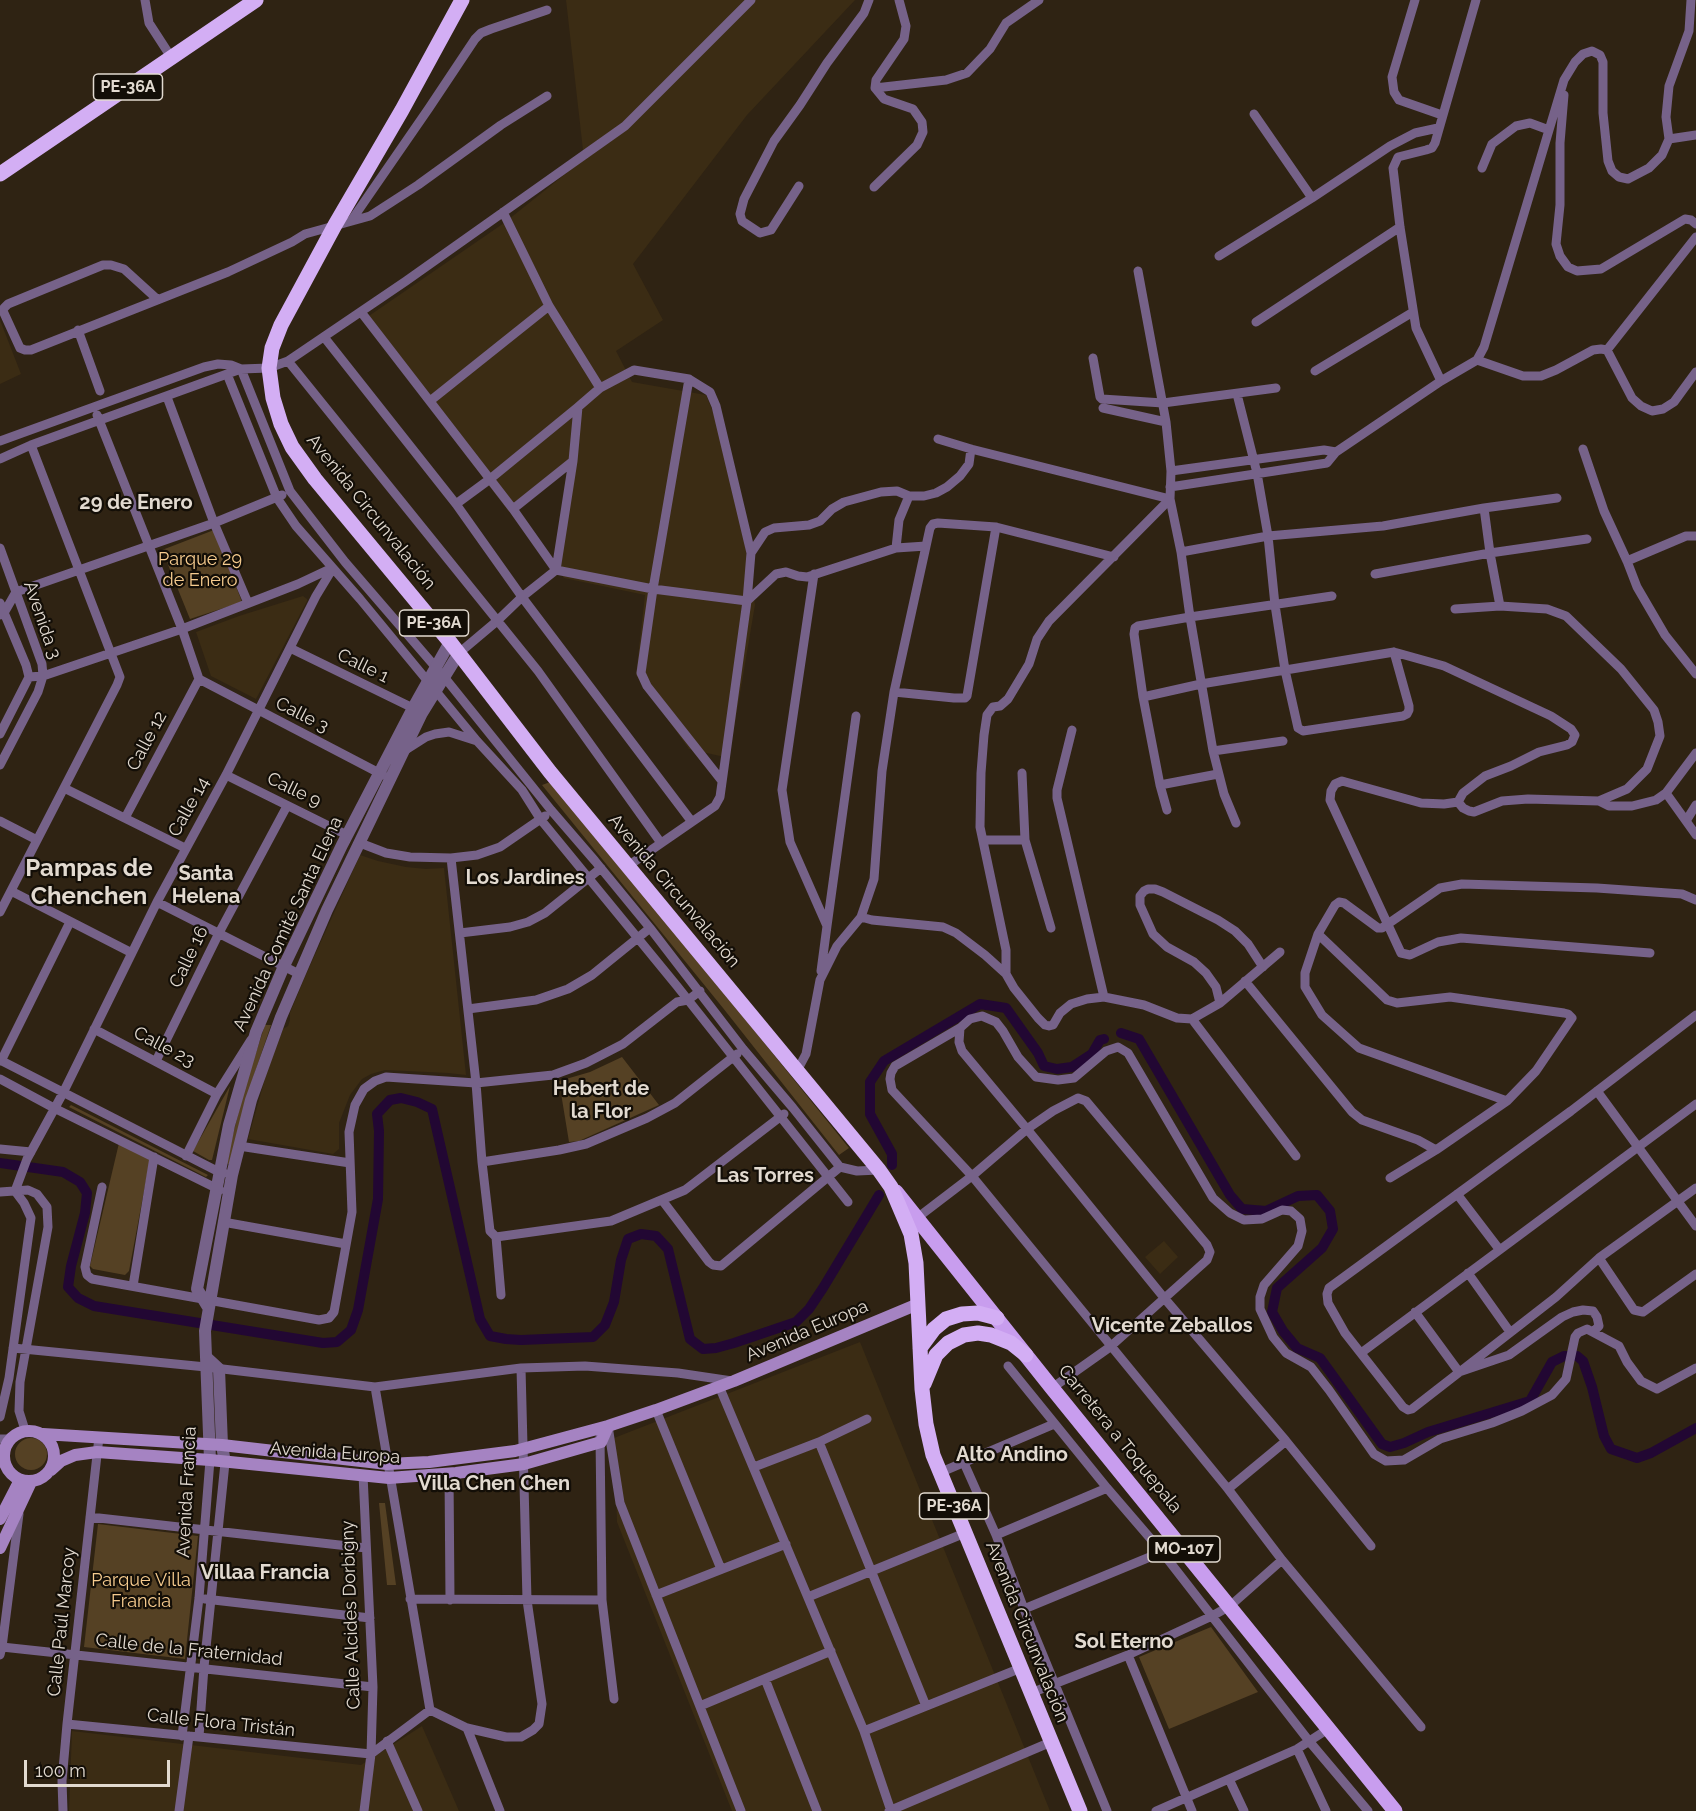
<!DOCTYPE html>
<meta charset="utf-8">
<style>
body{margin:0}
#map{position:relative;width:1696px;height:1811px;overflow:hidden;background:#2f2313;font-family:Raleway,sans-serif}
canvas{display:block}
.scale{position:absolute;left:24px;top:1760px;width:146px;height:27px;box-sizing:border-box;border:3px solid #e2dad0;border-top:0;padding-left:8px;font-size:18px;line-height:21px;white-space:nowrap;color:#e2dad0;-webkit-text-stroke:4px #130e07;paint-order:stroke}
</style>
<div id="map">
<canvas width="1696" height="1811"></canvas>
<div class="scale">100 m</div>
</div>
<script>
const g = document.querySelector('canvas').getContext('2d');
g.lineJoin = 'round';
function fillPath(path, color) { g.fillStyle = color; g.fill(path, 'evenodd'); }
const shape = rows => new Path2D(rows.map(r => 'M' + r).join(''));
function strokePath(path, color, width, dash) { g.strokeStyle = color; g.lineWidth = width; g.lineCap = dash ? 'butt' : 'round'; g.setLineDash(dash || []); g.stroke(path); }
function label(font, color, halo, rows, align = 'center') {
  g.font = font + ' Raleway,sans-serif'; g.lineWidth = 4.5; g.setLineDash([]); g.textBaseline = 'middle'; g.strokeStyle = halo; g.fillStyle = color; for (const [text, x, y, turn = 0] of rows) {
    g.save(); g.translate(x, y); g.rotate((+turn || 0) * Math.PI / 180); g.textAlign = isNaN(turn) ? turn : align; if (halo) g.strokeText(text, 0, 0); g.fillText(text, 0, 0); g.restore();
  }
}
const built = shape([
 [566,0,855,0,747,115,633,264,663,320,616,351,632,382,706,395,729,450,755,605,729,758,689,749,636,675,645,595,564,578,559,571,572,467,509,512,363,320,504,223,584,159],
 [0,320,21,374,0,384],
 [303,596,307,599,307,601,256,699,211,676,196,632,239,616],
 [360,855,378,861,406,867,426,869,444,868,466,1075,448,1073,385,1070,371,1074,362,1079,350,1095,339,1123,339,1149,333,1154,248,1139,268,1068,283,1029,288,1026,290,1020,290,1013,304,979],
 [1164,1241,1178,1257,1160,1274,1145,1257],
 [860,1342,1050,1811,732,1811,617,1522,614,1438],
 [422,1726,459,1811,69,1811,72,1731,361,1765]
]);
const green = shape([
 [214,530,242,602,190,619,162,550],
 [553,781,849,1148,839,1155,723,1008,542,785],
 [265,1025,271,1025,253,1078,231,1165,226,1163,245,1086],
 [622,1057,659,1105,579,1141,569,1142,559,1081,590,1072],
 [230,1086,212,1160,209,1160,193,1151],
 [71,1105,208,1175,206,1177,69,1107],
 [119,1143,150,1159,129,1271,125,1275,93,1269,90,1266],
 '15 1454a16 16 0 1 1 32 0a16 16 0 1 1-32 0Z',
 [379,1503,385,1503,396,1585,387,1585],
 [98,1524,198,1536,185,1659,84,1647],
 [1211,1627,1258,1692,1169,1729,1139,1657]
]);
const canal = shape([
 [1121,1033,1139,1039,1230,1195,1242,1209,1266,1211,1298,1196,1317,1195,1330,1211,1333,1229,1322,1248,1277,1288,1272,1312,1283,1331,1297,1348,1320,1358,1382,1444,1390,1447,1404,1443,1428,1432,1530,1401,1552,1362,1564,1356,1577,1356,1583,1361,1592,1387,1604,1436,1611,1449,1637,1458,1651,1453,1696,1428],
 [0,1163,63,1172,80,1182,87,1193,85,1213,71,1266,68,1287,78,1298,94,1306,323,1343,337,1342,351,1330,358,1310,378,1199,379,1131,377,1114,390,1100,401,1098,417,1102,432,1109,480,1319,490,1336,506,1339,521,1340,593,1337,605,1325,614,1302,621,1260,628,1239,641,1234,656,1236,668,1249,690,1339,703,1349,716,1348,734,1343,796,1322,809,1309,823,1288,879,1195],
 [892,1165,892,1154,870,1114,870,1082,884,1061,980,1004,1006,1008,1038,1053,1044,1066,1057,1069,1072,1067,1092,1054,1100,1040,1104,1039]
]);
const minor = shape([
 [145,0,149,23,171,57],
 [1415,0,1392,77,1394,92,1399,100,1442,115],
 [875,88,946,80,967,73,990,49,1006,23,1039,0],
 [1564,95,1560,143,1560,205,1556,244,1560,256,1568,267,1577,271,1601,269,1685,219,1691,220,1696,224],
 [1254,114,1312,198,1390,146,1415,133,1438,128],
 [1669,139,1696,135],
 [1482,168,1492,144,1516,126,1530,123,1549,130],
 [799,186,771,230,760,233,742,221,740,214,744,199,774,141,800,105,827,63,864,13,869,0],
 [874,187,917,145,923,132,922,122,913,109,884,99,875,88,876,80,904,39,906,26,899,0],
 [503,212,549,306,600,388,578,407,573,461,556,570],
 [351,221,429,108,475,39,481,33,491,29,547,10],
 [1219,256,1312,198],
 [1138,271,1166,422,1171,471,1170,499,1181,552,1190,617,1213,751,1283,741],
 [157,299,124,269,111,265,103,265,8,304,4,308,3,311,20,348,25,350,31,350,228,272,292,242,305,234,370,216,418,185,501,125,547,96],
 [361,312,513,509,556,570],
 [1256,322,1400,227],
 [78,330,100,391],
 [324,337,456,504,522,597,692,822],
 [1607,350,1696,237],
 [1093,358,1100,397,1102,399,1163,403,1276,388],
 [1477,360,1523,376,1541,376,1556,370,1593,350,1601,349,1607,350,1632,398,1641,406,1652,411,1663,409,1674,402,1696,372],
 [288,361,538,671,661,843],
 [1315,371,1413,312],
 [227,374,277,498,296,526,360,599,477,741,522,790,541,820,677,986,848,1202],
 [689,379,653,589,641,673,647,686,722,781],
 [1441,381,1416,328,1400,227,1393,168,1398,157,1426,150,1432,148,1435,143,1476,0],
 [600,388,634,370,689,379,710,392,716,406,751,553,747,601,720,797,715,806,628,866],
 [1237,394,1257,473,1268,536,1275,605,1285,670,1298,728,1303,731,1403,716,1407,714,1409,710,1409,706,1394,652],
 [167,397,214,523,248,603],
 [430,401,549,306],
 [1103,408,1166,422],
 [97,415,182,629,199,679],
 [938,439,971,449,1170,499,1049,621,1037,639,1029,664,1008,699,1000,706,993,707,987,715,984,735,981,773,980,827,1006,950,1006,974],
 [0,441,204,367,218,364,231,365,241,369,290,491,345,562,445,678,551,810,595,861,650,928,743,1049,793,1108,840,1167,857,1171,879,1170],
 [1583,449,1604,511,1627,561,1637,587,1665,635,1696,674],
 [1336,452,1441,381,1477,360,1484,347,1564,80,1575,62,1583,54,1592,51,1600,55,1603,62,1603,113,1608,161,1612,171,1619,177,1628,179,1649,168,1662,155,1669,139,1666,117,1669,86,1689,31,1691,0],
 [0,459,31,445,227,374,241,369,269,368,288,361,406,281,625,126,751,0],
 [1170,487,1327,463,1336,452,1324,450,1171,471],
 [456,504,490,479,578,407],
 [1484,508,1490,553,1500,606],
 [513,509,573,461],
 [0,548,42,664,43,676,38,692,0,765],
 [896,548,899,520,909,496],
 [1181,552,1268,536,1383,526,1484,508,1557,498],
 [751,553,765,532,774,528,809,525,820,521,832,509,844,502,881,492,897,491,909,496,924,496,936,493,947,487,960,476,969,464,971,449],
 [1627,561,1686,536,1696,536],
 [814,574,782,790,790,842,827,926,821,971],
 [1375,574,1490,553,1587,539],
 [0,603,26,665,29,677,0,734],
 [0,615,4,613,16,592,214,523,282,495],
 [290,648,417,710],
 [459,653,497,621,522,597,556,570,653,589,747,601,776,574,786,572,798,576,807,577,896,548,926,546],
 [29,677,43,676,182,629,298,584,332,568],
 [199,679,383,775],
 [894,692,954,698,965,698,967,696,996,527],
 [1143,697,1201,684,1394,652,1444,666,1551,716,1571,729,1575,735,1572,742,1567,745,1539,752,1511,766,1485,776,1463,793,1458,802,1463,808,1469,811,1474,812,1502,801,1528,799,1599,801,1627,789,1647,769,1660,736,1658,722,1654,710,1621,669,1566,616,1547,609,1500,606,1455,609],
 [1072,730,1057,790,1057,798,1104,997],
 [404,751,426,737,435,734,449,732,477,741],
 [1213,751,1224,794,1236,823],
 [1022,773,1025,840,1051,928],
 [226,775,347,835],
 [1160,785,1218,774],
 [64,788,185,848],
 [1666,793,1696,835],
 [1599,801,1609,806,1632,806,1656,800,1666,793,1696,753],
 [1458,802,1444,804,1421,803,1342,781,1335,784,1331,791,1330,800,1401,953,1410,955,1438,942,1461,938,1650,953],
 [1167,810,1160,785,1143,697,1134,634,1135,628,1138,626,1190,617,1332,596],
 [125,818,199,679],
 [0,821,37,840],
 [1686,821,1696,805],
 [983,840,1025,840],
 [360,843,386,853,410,857,451,858,477,855,500,847,545,816],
 [451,858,476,1083,482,1162,490,1231,496,1237,501,1295],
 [11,891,132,953],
 [157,902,299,974],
 [0,912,117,685,120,677,31,445],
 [861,917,872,920,943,927,956,933,985,955,1006,974,1014,988,1038,1018,1045,1025,1049,1026,1053,1025,1060,1013,1071,1004,1087,999,1104,997,1144,1005,1177,1018,1192,1019,1220,1003,1280,952],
 [827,926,856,716],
 [460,933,510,927,528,922,545,913,601,868],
 [1318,934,1387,1000,1397,1003,1450,997,1564,1013,1568,1014,1572,1018,1536,1071,1507,1101,1436,1150,1390,1178],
 [1245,981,1352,1112,1362,1120,1418,1140,1436,1150],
 [1220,1003,1216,987,1206,973,1194,962,1167,947,1153,934,1140,905,1140,896,1144,891,1148,889,1155,889,1163,892,1218,920,1235,931,1248,944,1263,967],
 [468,1009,536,1000,568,989,592,975,650,928],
 [1696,1015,1571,1111,1329,1288,1327,1294,1328,1303,1345,1333,1403,1407,1408,1410,1412,1409,1556,1297,1599,1258,1696,1188],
 [1192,1019,1296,1156],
 [960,1028,895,1066,891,1073,890,1079,892,1090,972,1176,1228,1489,1282,1560,1421,1727],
 [94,1029,217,1094],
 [0,1060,219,1172,224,1173],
 [1,1061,70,922],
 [156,1061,219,933,287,806],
 [797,1071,806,1054,820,980,837,946,861,917,874,879,882,771,894,692,930,528,933,524,938,523,996,527,1114,557],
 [0,1079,54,1108,220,1190],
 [1597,1091,1696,1226],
 [1507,1101,1359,1048,1322,1015,1305,987,1305,973,1318,934,1335,905,1339,902,1344,903,1378,928,1382,928,1440,888,1462,884,1597,888,1682,894,1696,900],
 [239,1146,350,1163],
 [0,1149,31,1152],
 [186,1156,217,1094,251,1040],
 [482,1162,559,1150,586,1144,647,1118,675,1103,737,1054],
 [102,1187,85,1267,87,1275,92,1279,319,1320,329,1318,334,1312,352,1212,349,1132,355,1105,364,1089,375,1081,386,1077,476,1083,553,1075,586,1063,623,1044,677,1002,688,1000,700,991],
 [15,1191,27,1159,63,1093,157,902,226,775,316,596,333,568],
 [0,1192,28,1190,37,1194,47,1207,48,1227,20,1382,19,1411,25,1430],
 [1457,1194,1499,1249],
 [662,1200,709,1262,713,1265,721,1266,840,1167],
 [917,1218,972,1176,1027,1129,1053,1111,1078,1098,1086,1101,1207,1245,1210,1252,1207,1260,1110,1347,1052,1388],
 [223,1222,346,1244],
 [496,1237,611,1221,685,1190,784,1114],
 [1599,1258,1634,1310,1643,1312,1696,1274],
 [1468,1273,1510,1332],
 [133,1286,154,1157],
 [1415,1312,1459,1372,1509,1355,1562,1317,1573,1312,1583,1310,1593,1311,1597,1317,1599,1326,1594,1331],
 [13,1348,206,1367,375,1387,521,1368,585,1366,678,1373,732,1381],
 [1361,1353,1696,1104],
 [1008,1366,1107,1488,1162,1552,1309,1741,1368,1811],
 [719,1386,864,1731,891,1811],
 [375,1387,430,1710],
 [656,1410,721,1569],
 [0,1417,9,1378,31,1218,24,1203,15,1191],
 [608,1426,620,1503,741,1811],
 [600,1437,602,1600,614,1699],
 [0,1439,9,1439],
 [819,1442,926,1706],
 [0,1462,4,1464],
 [964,1463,996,1535,1024,1609,1107,1811],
 [754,1467,819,1442,867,1419],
 [939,1473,1054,1424],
 [449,1474,450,1600],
 [363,1475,373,1687,371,1754,364,1811],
 [1228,1489,1286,1441],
 [90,1517,366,1548],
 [996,1535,1107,1488],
 [1371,1546,1286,1441,1165,1299,1027,1129,962,1051,959,1042,960,1028,970,1019,982,1016,996,1022,1003,1031,1018,1057,1036,1077,1058,1080,1074,1078,1106,1051,1118,1047,1128,1053,1213,1198,1230,1213,1244,1220,1262,1219,1282,1210,1291,1211,1300,1219,1302,1231,1298,1246,1264,1285,1260,1297,1260,1309,1273,1337,1286,1353,1311,1367,1329,1390,1374,1454,1386,1461,1404,1460,1440,1439,1492,1423,1522,1411,1552,1395,1566,1379,1575,1337,1578,1333,1587,1329,1619,1346,1627,1362,1641,1381,1657,1389,1696,1368],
 [656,1595,786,1544],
 [808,1597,965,1533],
 [205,1599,370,1618],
 [410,1599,602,1600],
 [1024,1609,1162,1552,1178,1542],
 [2,1647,373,1687],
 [0,1655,2,1647,19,1514],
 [1128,1655,1192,1811],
 [765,1679,817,1811],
 [1031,1693,1128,1655,1212,1616,1230,1606,1282,1560],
 [700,1706,831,1651],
 [67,1724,371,1754],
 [467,1728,500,1811],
 [864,1731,1021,1668],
 [182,1736,199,1598,210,1460],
 [199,1737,204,1667,225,1463],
 [387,1741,418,1811],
 [1297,1749,1326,1811],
 [371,1754,430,1710,467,1728,506,1737,521,1737,533,1730,539,1724,542,1704,527,1600,521,1368],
 [1229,1779,1244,1811],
 [63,1811,62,1781,67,1724,99,1437],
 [179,1811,189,1736],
 [889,1811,1051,1742],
 [1156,1811,1297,1749,1328,1729]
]);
const tertiary = shape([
 [208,1307,197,1289,229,1125,256,1032,284,966,342,845,413,708,450,642],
 [206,1357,219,1369,222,1445,225,1463],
 [210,1460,205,1331,232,1175,251,1100,281,1017,327,910,422,713,459,653]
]);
const secondary = shape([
 '4 1456a25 25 0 1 1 50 0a25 25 0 1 1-50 0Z',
 [43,1434,222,1445,387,1464,429,1462,515,1451,608,1426,656,1410,734,1381,918,1304],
 [51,1470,61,1461,75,1455,97,1452,210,1460,389,1478,456,1473,524,1464,601,1442,608,1426],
 [0,1519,20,1480],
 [0,1548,31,1482]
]);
const primary = shape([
 [896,1192,1052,1388,1395,1811]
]);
const trunk = shape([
 [462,0,402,110,335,225,281,325,272,348,269,368,273,398,281,424,292,447,315,479,450,642,550,772,879,1170,891,1187,911,1234,916,1263,922,1389,926,1424,933,1455,1080,1811],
 [0,174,256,0],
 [920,1348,934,1329,946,1319,962,1314,978,1313,997,1318],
 [924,1384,936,1355,948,1343,964,1335,978,1333,991,1335,1011,1343,1026,1355]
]);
const shields = [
 [128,87,69],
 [434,623,69],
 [954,1506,69],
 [1184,1549,72]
];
const shieldNames = [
 ["PE-36A",128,87],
 ["PE-36A",434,623],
 ["PE-36A",954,1506],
 ["MO-107",1184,1549]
];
const streetNames = [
 ["Avenida Circunvalación",371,512,51],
 ["Avenida 3",42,620,71],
 ["Calle 1",363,666,26],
 ["Calle 3",302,715,27],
 ["Calle 12",147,741,-62],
 ["Calle 9",294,790,26],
 ["Calle 14",189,807,-61],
 ["Avenida Circunvalación",674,891,50],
 ["Avenida Comité Santa Elena",288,924,-65],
 ["Calle 16",189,957,-64],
 ["Calle 23",164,1047,28],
 ["Avenida Europa",807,1331,-23],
 ["Carretera a Toquepala",1120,1439,51],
 ["Avenida Europa",335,1453,4],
 ["Avenida Francia",187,1492,-87],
 ["Calle Alcides Dorbigny",351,1615,-92],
 ["Calle Paúl Marcoy",62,1622,-84],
 ["Avenida Circunvalación",1027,1632,68],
 ["Calle de la Fraternidad",189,1650,6],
 ["Calle Flora Tristán",221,1723,6]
];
const parkNames = [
 ["Parque 29",200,560],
 ["de Enero",200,581],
 ["Parque Villa",141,1581],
 ["Francia",141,1602]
];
const neighbourhoodNames = [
 ["29 de Enero",136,503],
 ["Santa",206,874],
 ["Helena",206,897],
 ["Los Jardines",525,878],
 ["Hebert de",601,1089],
 ["la Flor",601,1112],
 ["Las Torres",765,1176],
 ["Vicente Zeballos",1172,1326],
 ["Alto Andino",1012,1455],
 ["Villa Chen Chen",494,1484],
 ["Villaa Francia",265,1573],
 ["Sol Eterno",1124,1642]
];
const districtNames = [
 ["Pampas de",89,869],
 ["Chenchen",89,897]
];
fillPath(built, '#3b2c14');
fillPath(green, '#554124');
strokePath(canal, '#220733', 10);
strokePath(minor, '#766289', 9);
strokePath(tertiary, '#766289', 12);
strokePath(secondary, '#a583c2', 12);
strokePath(primary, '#c89dee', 15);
strokePath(trunk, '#d3aef4', 15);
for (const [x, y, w] of shields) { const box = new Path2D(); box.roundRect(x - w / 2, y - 13, w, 26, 4.5); g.fillStyle = '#130e07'; g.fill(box); strokePath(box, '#e2dad0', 1.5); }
label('bold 16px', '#e2dad0', null, shieldNames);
label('18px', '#e2dad0', '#130e07', streetNames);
label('18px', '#f7cc8f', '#130e07', parkNames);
label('bold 20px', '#e2dad0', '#130e07', neighbourhoodNames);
label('bold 24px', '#e2dad0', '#130e07', districtNames);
</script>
